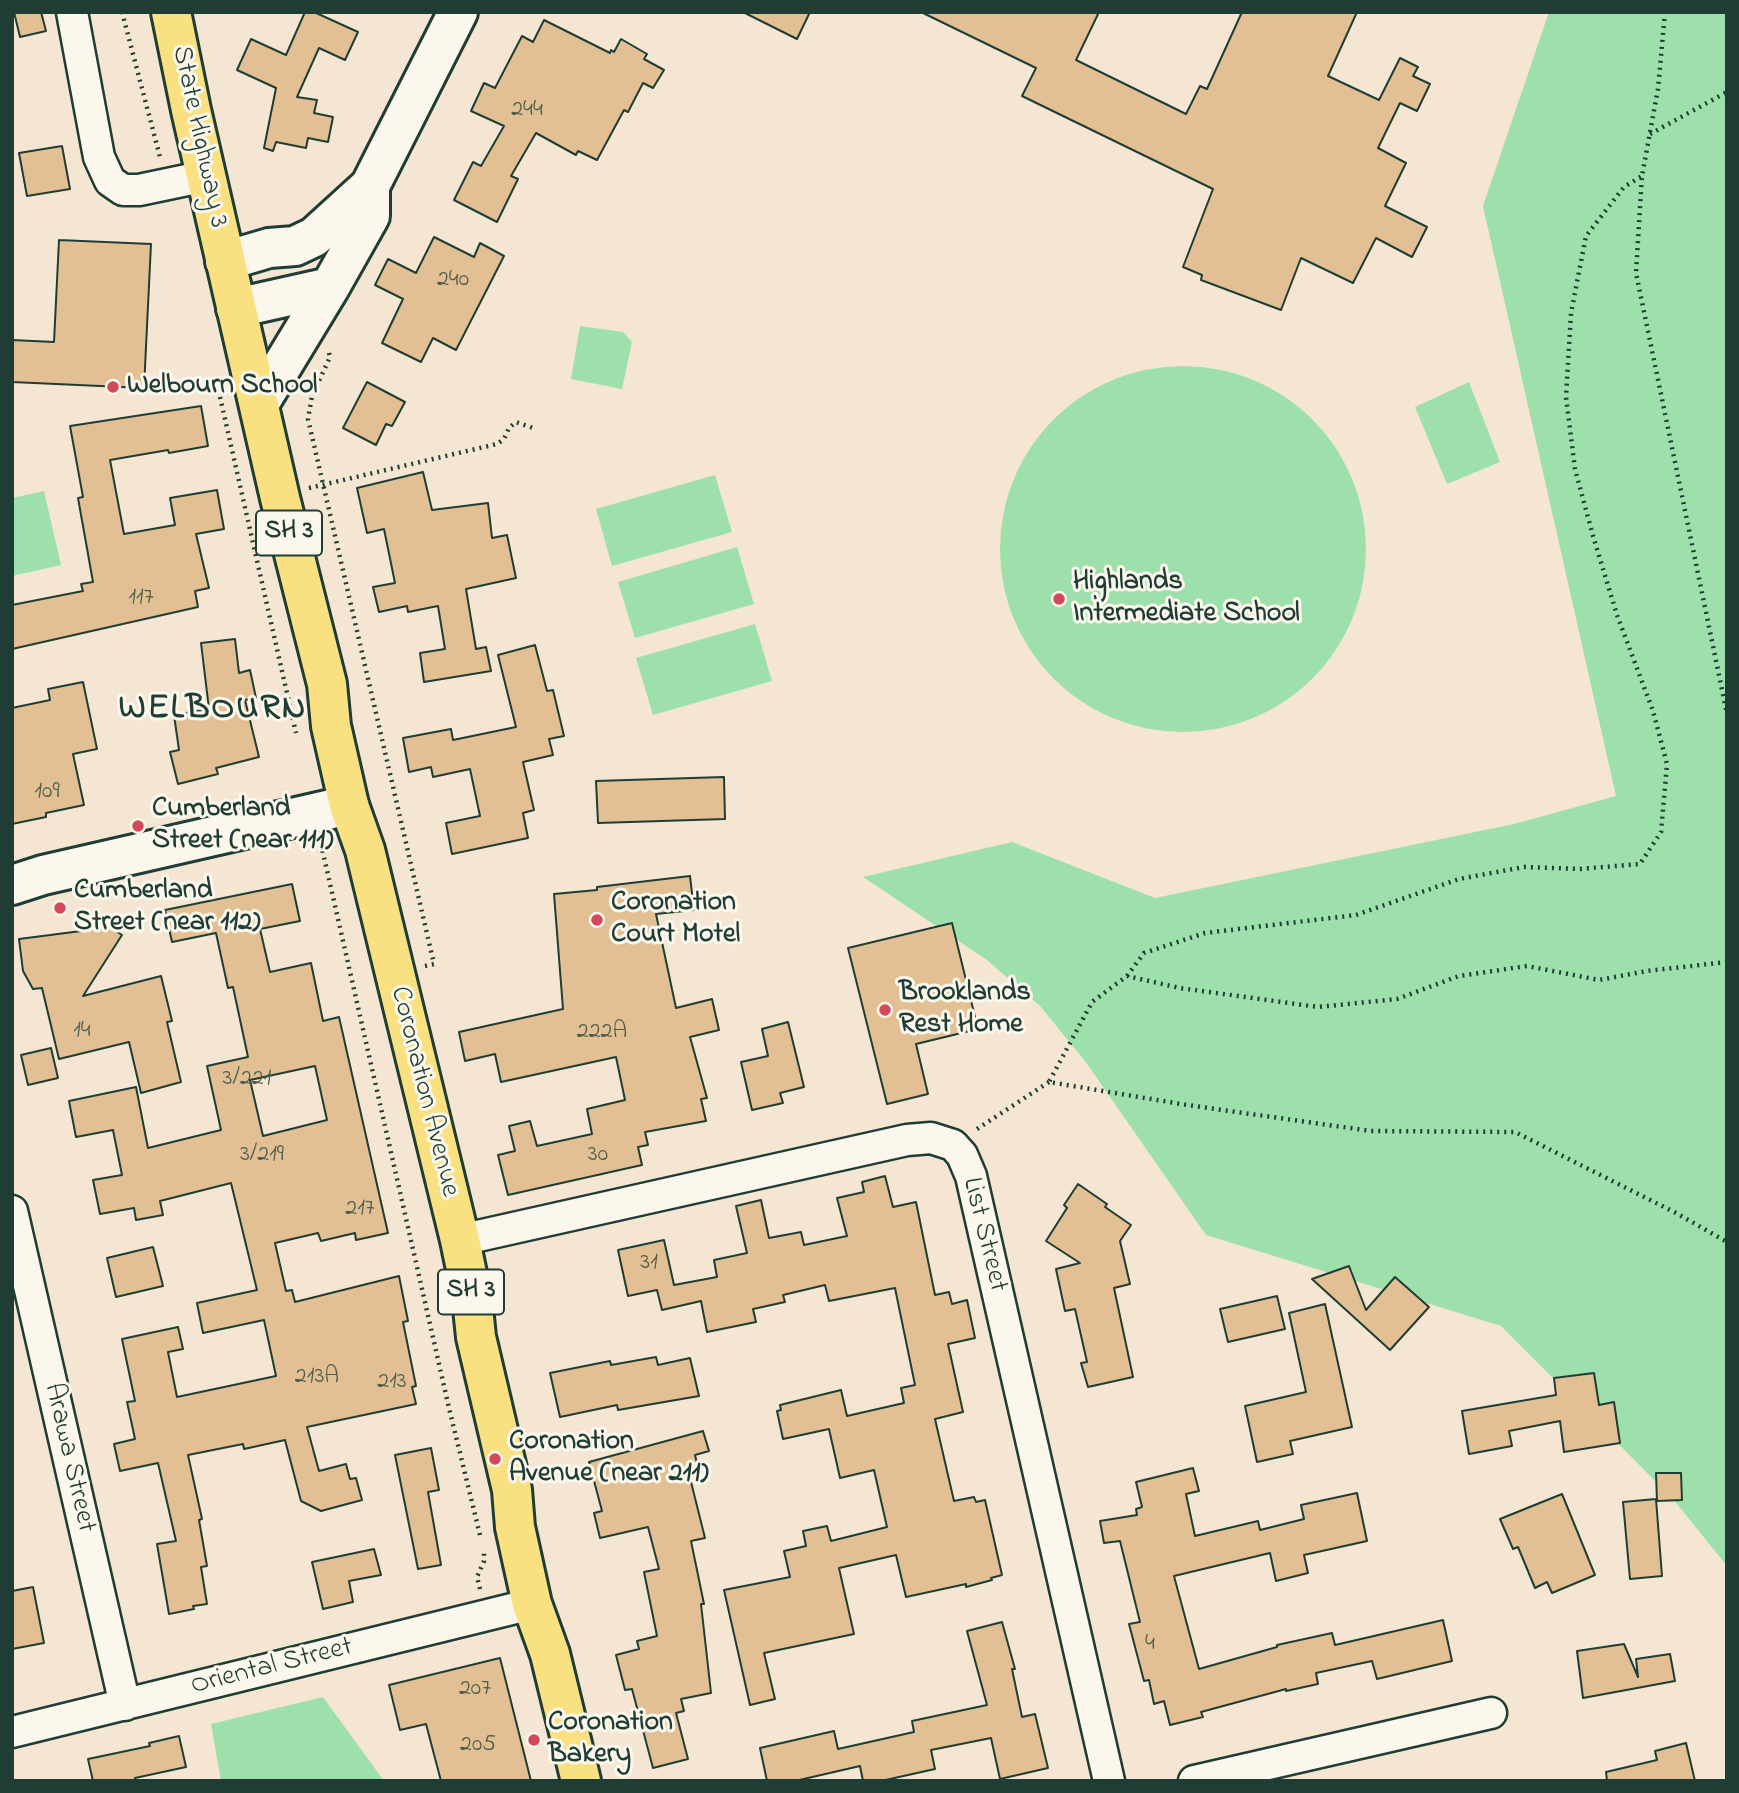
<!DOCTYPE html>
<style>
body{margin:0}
#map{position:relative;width:1739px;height:1793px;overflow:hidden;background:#f4e6d2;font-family:"Indie Flower",sans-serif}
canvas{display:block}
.frame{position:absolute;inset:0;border:14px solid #1f3d34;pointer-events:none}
</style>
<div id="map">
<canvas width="1739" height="1793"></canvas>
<div class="frame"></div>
</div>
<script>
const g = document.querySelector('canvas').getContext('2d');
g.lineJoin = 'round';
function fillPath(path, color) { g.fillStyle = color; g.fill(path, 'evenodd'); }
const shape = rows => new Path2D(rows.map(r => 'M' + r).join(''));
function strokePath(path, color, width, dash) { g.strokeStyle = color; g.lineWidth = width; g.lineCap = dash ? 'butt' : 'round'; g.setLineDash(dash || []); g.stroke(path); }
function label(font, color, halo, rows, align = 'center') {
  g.font = font + ' "Indie Flower",sans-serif'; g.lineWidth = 6; g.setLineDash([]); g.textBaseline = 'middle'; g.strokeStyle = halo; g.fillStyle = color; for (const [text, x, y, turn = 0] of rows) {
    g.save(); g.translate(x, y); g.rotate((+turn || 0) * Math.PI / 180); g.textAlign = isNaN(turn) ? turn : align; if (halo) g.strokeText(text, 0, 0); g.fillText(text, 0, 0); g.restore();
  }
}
const green = shape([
 [1549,12,1727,12,1727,1566,1673,1499,1501,1326,1206,1235,1085,1061,1040,1006,987,960,863,877,1012,842,1155,898,1514,824,1616,796,1483,206],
 [580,326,623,332,632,342,622,389,571,379],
 '1000 549a183 183 0 1 1 366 0a183 183 0 1 1-366 0Z',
 [1469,382,1500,462,1447,484,1415,407],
 [715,475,732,532,612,566,596,509],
 [44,491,61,565,12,576,12,498],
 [737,547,754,604,635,638,618,582],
 [755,624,772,681,653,715,636,658],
 [323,1697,384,1781,221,1781,211,1724]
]);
const building = shape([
 [14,12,41,12,46,31,20,37,14,12],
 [305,12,314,12,358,32,345,60,319,48,297,97,317,100,314,113,333,117,328,142,308,138,306,148,276,142,273,151,264,148,276,88,237,70,251,39,286,55,305,12],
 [743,12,810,12,797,39,743,12],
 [921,12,1099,12,1076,60,1186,114,1200,86,1207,89,1242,12,1357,12,1328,76,1379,100,1400,58,1418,67,1413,76,1430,84,1417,111,1400,103,1378,148,1406,163,1385,206,1427,227,1412,257,1376,238,1353,283,1301,258,1281,310,1201,280,1202,275,1183,267,1213,189,1022,96,1036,68,921,12],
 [544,20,610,53,611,50,614,52,621,39,647,54,644,59,664,70,653,88,643,83,628,112,624,110,597,160,578,151,576,155,536,133,511,176,518,179,497,222,454,200,473,162,481,166,504,126,471,111,484,83,495,88,522,36,533,42,544,20],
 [62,146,70,189,27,196,19,153,62,146],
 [434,237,474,257,480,243,504,256,456,350,433,338,421,362,382,343,403,299,375,285,388,259,416,273,434,237],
 [59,240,151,244,144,388,12,382,12,340,54,342,59,240],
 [367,382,405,402,392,426,386,424,376,445,343,428,367,382],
 [201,406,208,446,169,453,168,450,110,460,124,534,175,525,170,498,217,490,224,529,196,534,209,588,195,591,198,607,12,649,12,605,83,591,81,584,93,582,78,498,83,497,70,426,201,406],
 [423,472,432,510,488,503,492,538,507,535,516,578,466,589,476,649,486,647,491,671,424,682,420,653,445,649,438,606,408,612,407,606,379,612,373,587,395,583,384,529,367,533,357,488,423,472],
 [235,639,239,673,250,670,256,698,245,700,259,757,216,768,218,774,178,784,170,752,179,750,174,715,209,709,201,643,235,639],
 [535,645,547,691,553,690,564,736,549,739,553,755,523,762,534,810,523,813,528,838,452,854,446,823,480,816,470,769,433,777,431,767,409,772,403,738,451,729,453,740,516,727,498,655,535,645],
 [83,682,97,749,73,754,84,805,46,813,46,817,12,824,12,708,50,700,48,689,83,682],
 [724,777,725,819,598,823,596,781,724,777],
 [690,876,694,910,656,914,676,1008,712,999,719,1030,690,1037,707,1098,701,1099,706,1121,645,1132,648,1145,638,1147,642,1165,508,1195,498,1155,515,1151,509,1126,530,1121,537,1146,592,1134,587,1109,625,1100,616,1057,501,1082,495,1054,465,1061,459,1032,563,1009,554,894,597,890,597,887,690,876],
 [292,884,300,921,260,929,270,972,311,963,323,1021,339,1017,388,1233,356,1240,355,1233,321,1241,318,1233,275,1243,286,1291,292,1290,295,1302,399,1276,408,1321,403,1322,416,1386,412,1387,416,1404,307,1427,319,1471,346,1464,350,1479,356,1478,362,1500,321,1511,301,1501,285,1440,244,1449,243,1444,188,1455,202,1519,199,1520,207,1566,201,1567,207,1604,193,1606,194,1609,169,1614,157,1544,176,1541,158,1463,120,1471,114,1444,135,1439,127,1402,135,1401,122,1339,178,1327,183,1349,168,1352,177,1397,276,1376,264,1320,203,1333,197,1303,257,1290,231,1183,160,1201,163,1215,136,1220,134,1208,100,1214,93,1180,122,1175,113,1130,76,1137,69,1101,136,1087,148,1148,221,1130,207,1066,248,1057,233,987,228,988,216,933,172,942,165,910,292,884],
 [315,1066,327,1120,263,1136,250,1080,315,1066],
 [96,918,122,935,83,996,161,976,172,1021,167,1022,181,1082,141,1093,129,1042,59,1059,42,988,33,989,23,971,19,939,89,930,96,918],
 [952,923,978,1029,916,1044,928,1094,887,1104,848,948,952,923],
 [788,1022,804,1087,780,1093,783,1103,752,1110,741,1062,768,1056,762,1029,788,1022],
 [51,1048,58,1078,28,1085,21,1055,51,1048],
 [885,1176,893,1207,916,1202,935,1295,949,1292,952,1304,967,1300,975,1338,948,1344,963,1412,935,1419,954,1501,974,1497,976,1502,985,1500,1002,1575,991,1578,992,1580,966,1587,966,1584,906,1597,896,1555,839,1568,854,1634,764,1653,775,1699,750,1705,724,1590,790,1577,784,1551,806,1546,803,1531,827,1526,831,1541,887,1527,874,1470,840,1478,829,1429,783,1439,777,1411,781,1410,780,1405,841,1390,847,1416,904,1403,901,1388,915,1385,895,1288,829,1301,825,1285,783,1295,785,1302,753,1309,756,1322,707,1332,701,1301,662,1310,657,1290,628,1296,618,1250,664,1240,674,1285,717,1277,714,1260,747,1253,736,1206,761,1200,769,1238,801,1232,804,1245,847,1236,837,1198,864,1192,862,1182,885,1176],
 [1078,1184,1107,1204,1105,1207,1131,1225,1120,1241,1130,1284,1114,1288,1133,1377,1088,1387,1081,1363,1087,1362,1075,1309,1065,1311,1056,1269,1080,1263,1046,1241,1067,1208,1064,1205,1078,1184],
 [153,1247,163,1286,116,1297,107,1258,153,1247],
 [1349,1266,1366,1310,1395,1277,1429,1307,1390,1350,1312,1279,1349,1266],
 [1277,1296,1285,1329,1228,1342,1220,1309,1277,1296],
 [1325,1304,1352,1427,1290,1441,1293,1454,1257,1462,1245,1406,1306,1392,1289,1313,1325,1304],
 [656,1357,658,1365,690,1358,699,1396,618,1410,617,1405,560,1417,550,1373,610,1361,611,1365,656,1357],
 [1594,1373,1599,1405,1614,1402,1620,1443,1564,1452,1560,1421,1509,1431,1512,1446,1469,1454,1462,1411,1556,1395,1554,1378,1594,1373],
 [703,1431,709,1451,695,1455,699,1471,689,1474,705,1538,691,1541,704,1604,701,1604,711,1693,681,1699,684,1711,676,1713,688,1759,653,1768,632,1689,625,1690,616,1655,639,1649,637,1641,657,1636,644,1572,659,1569,648,1527,600,1538,594,1513,602,1511,589,1462,703,1431],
 [431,1448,439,1490,428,1492,441,1565,418,1569,395,1455,431,1448],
 [1193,1468,1199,1491,1186,1494,1195,1536,1258,1521,1260,1530,1304,1519,1301,1505,1357,1493,1367,1541,1304,1555,1308,1573,1276,1581,1270,1553,1174,1576,1199,1669,1277,1647,1277,1645,1332,1633,1335,1645,1443,1620,1452,1661,1377,1679,1372,1661,1316,1673,1318,1684,1286,1691,1286,1689,1201,1712,1203,1717,1170,1725,1164,1701,1154,1704,1149,1680,1144,1681,1129,1624,1140,1622,1120,1541,1104,1543,1100,1521,1137,1515,1136,1509,1142,1507,1136,1482,1193,1468],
 [1656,1473,1681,1473,1682,1500,1657,1501,1656,1473],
 [1562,1494,1595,1575,1552,1593,1547,1582,1535,1588,1518,1547,1513,1549,1500,1519,1562,1494],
 [1656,1499,1662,1576,1630,1579,1623,1502,1656,1499],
 [374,1549,381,1575,349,1581,353,1602,323,1609,312,1562,374,1549],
 [33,1587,44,1643,12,1649,12,1591,33,1587],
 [1002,1622,1015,1669,1012,1669,1022,1717,1035,1714,1048,1768,1000,1779,991,1738,931,1750,935,1769,881,1781,863,1781,860,1766,795,1781,767,1781,760,1748,834,1731,838,1749,914,1732,912,1721,987,1705,967,1631,1002,1622],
 [1624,1644,1638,1677,1636,1659,1670,1654,1675,1681,1583,1698,1577,1651,1624,1644],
 [500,1658,531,1781,441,1781,426,1724,400,1730,389,1685,500,1658],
 [179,1736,186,1767,135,1778,135,1781,93,1781,88,1759,150,1746,149,1743,179,1736],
 [1686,1743,1695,1781,1607,1781,1606,1772,1657,1760,1655,1751,1686,1743]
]);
const path = shape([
 [122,12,160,157],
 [1665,12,1658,89,1642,176,1636,273,1727,714],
 [1650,134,1727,92],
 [329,353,330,357,312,396,308,419,434,964,425,966],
 [220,397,296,733],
 [309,488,497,444,504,439,509,428,516,422,533,428],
 [321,844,449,1408,480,1535],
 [1727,962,1647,971,1599,980,1527,966,1459,976,1397,999,1318,1007,1180,988,1127,976,1092,1002,1049,1082,1187,1105,1371,1131,1515,1132,1676,1213,1727,1242],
 [1127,976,1144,953,1205,933,1356,915,1459,879,1524,867,1579,869,1640,864,1661,832,1667,764,1653,711,1617,615,1593,536,1575,469,1566,397,1571,313,1586,236,1624,187,1642,176],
 [977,1129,1049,1082],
 [480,1589,477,1577,484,1561,484,1550]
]);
const street = shape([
 [72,12,99,157,110,181,123,190,139,190,206,176],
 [12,1211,125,1705],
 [460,1240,907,1140,931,1138,953,1145,962,1155,971,1176,1109,1781],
 [12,1732,532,1604],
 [1194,1781,1491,1713]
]);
const secondary = shape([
 [225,261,269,248,295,246,314,237,370,186,458,12],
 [236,308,330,287],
 [259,404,330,287,370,216,370,186],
 [12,885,43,875,349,805]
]);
const highway = shape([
 [171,12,191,110,280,498,327,684,331,726,349,805,365,850,460,1240,472,1298,476,1337,512,1490,515,1527,532,1604,550,1654,581,1781]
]);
const markers = [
 [113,387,7,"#d1495b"],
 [1059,599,7,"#d1495b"],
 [138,826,7,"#d1495b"],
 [60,908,7,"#d1495b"],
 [597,920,7,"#d1495b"],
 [885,1010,7,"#d1495b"],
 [495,1459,7,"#d1495b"],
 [534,1740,7,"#d1495b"]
];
const numberNames = [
 ["244",527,111],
 ["240",453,281],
 ["117",141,599],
 ["109",47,793],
 ["14",82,1032],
 ["222A",602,1033],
 ["3/221",247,1080],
 ["3/219",262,1156],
 ["30",598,1156],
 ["217",360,1210],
 ["31",649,1264],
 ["213A",317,1378],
 ["213",392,1383],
 ["4",1150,1645],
 ["207",475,1690],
 ["205",478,1746]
];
const shields = [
 [289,533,66],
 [471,1292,66]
];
const shieldNames = [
 ["SH 3",289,533],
 ["SH 3",471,1292]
];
const streetNames = [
 ["State Highway 3",198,137,78],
 ["Coronation Avenue",423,1092,76],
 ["List Street",983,1235,76],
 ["Arawa Street",68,1458,77],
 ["Oriental Street",272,1668,-14]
];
const poiNames = [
 ["Welbourn School",127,387],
 ["Highlands",1073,583],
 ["Intermediate School",1073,615],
 ["Cumberland",152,810],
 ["Street (near 111)",152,842],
 ["Cumberland",74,892],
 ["Street (near 112)",74,924],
 ["Coronation",611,904],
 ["Court Motel",611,936],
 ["Brooklands",899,994],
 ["Rest Home",899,1026],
 ["Coronation",509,1443],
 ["Avenue (near 211)",509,1475],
 ["Coronation",548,1724],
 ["Bakery",548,1756]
];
const districtNames = [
 ["WELBOURN",213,711]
];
fillPath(green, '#9ee0ab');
fillPath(building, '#e2c094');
strokePath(building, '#1f3d34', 2);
strokePath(street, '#1f3d34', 35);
strokePath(secondary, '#1f3d34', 44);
strokePath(highway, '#1f3d34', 44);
strokePath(path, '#1f3d34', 4.5, [2, 5]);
strokePath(street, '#fbf7ec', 30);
strokePath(secondary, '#fbf7ec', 38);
strokePath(highway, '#f9e181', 38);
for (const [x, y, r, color] of markers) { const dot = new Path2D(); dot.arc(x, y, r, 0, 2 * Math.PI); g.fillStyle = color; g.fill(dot); strokePath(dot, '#fbf7ec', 2.5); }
label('24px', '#505e4c', null, numberNames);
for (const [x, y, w] of shields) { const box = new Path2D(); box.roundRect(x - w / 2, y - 22.5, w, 45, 5); g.fillStyle = '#fbf7ec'; g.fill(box); strokePath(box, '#1f3d34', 2); }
label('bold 26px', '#1f3d34', null, shieldNames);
label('28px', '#1f3d34', '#fbf7ec', streetNames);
label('bold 28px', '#1f3d34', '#fbf7ec', poiNames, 'left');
g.letterSpacing = '2px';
label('bold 35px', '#1f3d34', '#fbf7ec', districtNames);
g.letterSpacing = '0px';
</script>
